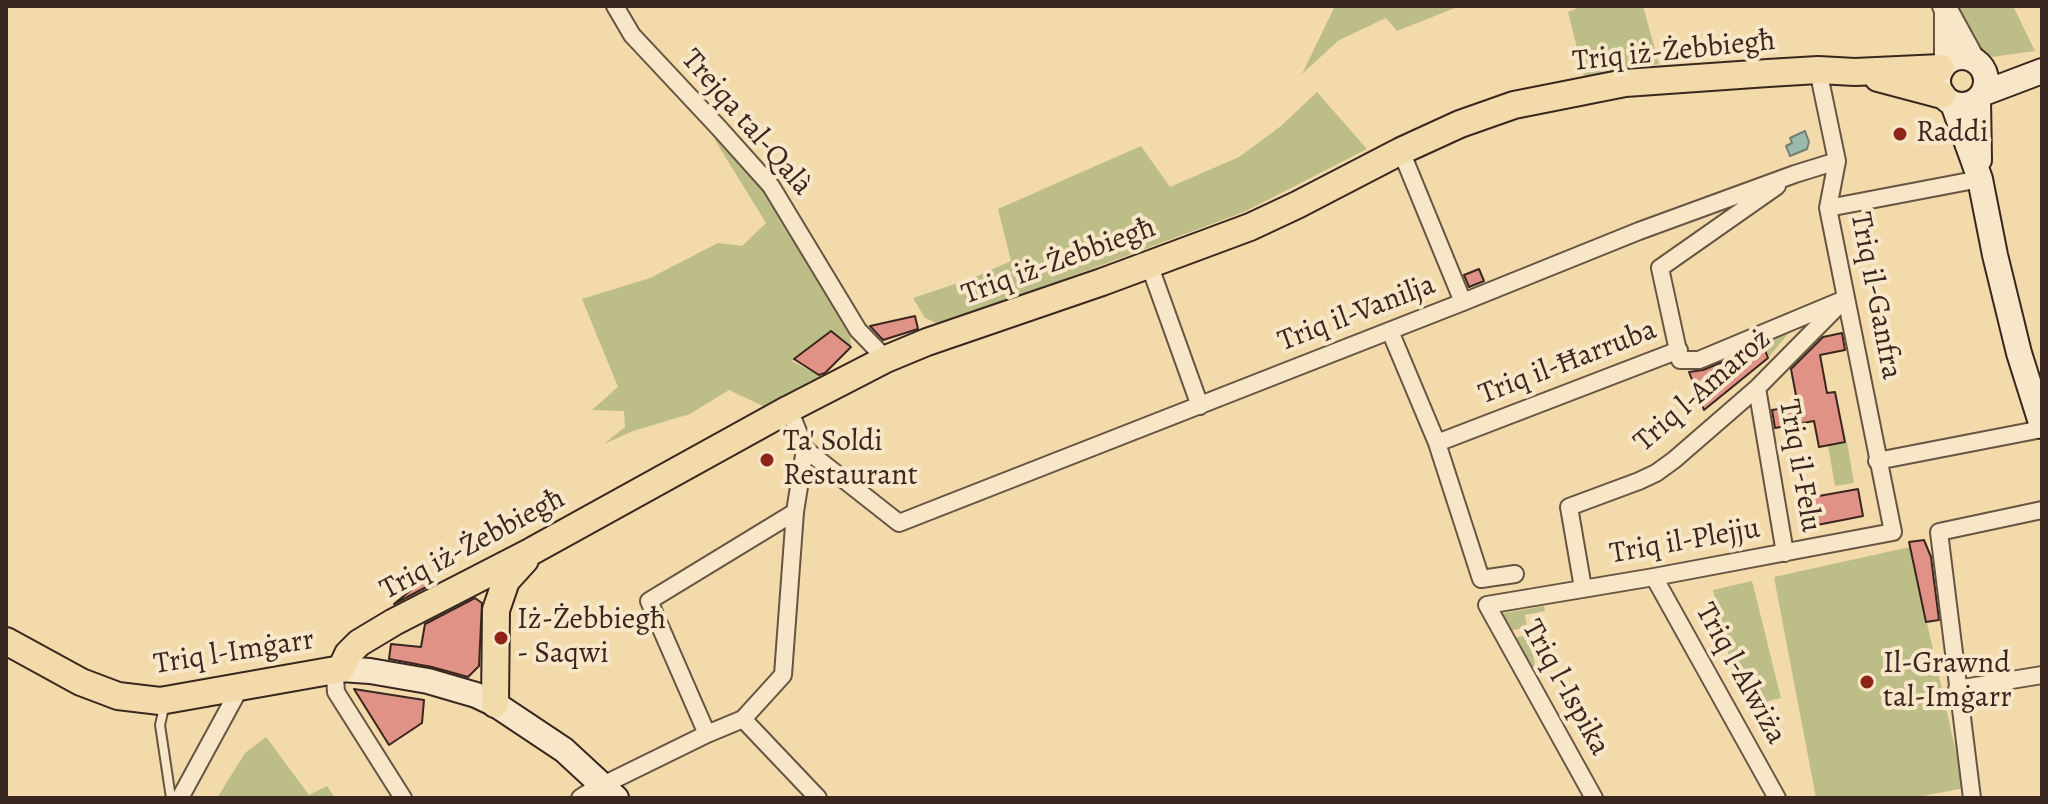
<!DOCTYPE html>
<meta charset="utf-8">
<style>
body{margin:0}
#map{position:relative;width:2048px;height:804px;overflow:hidden;background:#f2daab;font-family:Alegreya,serif}
canvas{display:block}
.frame{position:absolute;inset:0;border:8px solid #39271f;pointer-events:none}
</style>
<div id="map">
<canvas width="2048" height="804"></canvas>
<div class="frame"></div>
</div>
<script>
const g = document.querySelector('canvas').getContext('2d');
g.lineJoin = 'round';
function fillPath(path, color) { g.fillStyle = color; g.fill(path, 'evenodd'); }
const shape = rows => new Path2D(rows.map(r => 'M' + r).join(''));
function strokePath(path, color, width, dash) { g.strokeStyle = color; g.lineWidth = width; g.lineCap = dash ? 'butt' : 'round'; g.setLineDash(dash || []); g.stroke(path); }
function label(font, color, halo, rows, align = 'center') {
  g.font = font + ' Alegreya,serif'; g.lineWidth = 8; g.setLineDash([]); g.textBaseline = 'middle'; g.strokeStyle = halo; g.fillStyle = color; for (const [text, x, y, turn = 0] of rows) {
    g.save(); g.translate(x, y); g.rotate((+turn || 0) * Math.PI / 180); g.textAlign = isNaN(turn) ? turn : align; if (halo) g.strokeText(text, 0, 0); g.fillText(text, 0, 0); g.restore();
  }
}
const green = shape([
 [1338,6,1460,6,1397,31,1386,18,1339,40,1302,74,1334,8],
 [1581,6,1643,6,1659,64,1584,76,1568,12],
 [1953,6,2013,6,2035,51,1992,57,1963,42],
 [1317,92,1367,149,1244,212,941,325,925,318,913,298,973,278,1011,261,998,209,1141,146,1170,187,1239,157,1281,126],
 [713,137,752,175,781,214,850,329,851,347,830,331,792,361,822,377,765,407,729,390,690,414,633,431,604,444,625,427,624,411,592,410,618,387,582,299,650,278,718,243,742,246,766,223],
 [1792,329,1768,358,1761,342],
 [1847,442,1854,483,1835,486,1828,445],
 [1910,547,1964,788,1913,798,1816,798,1774,577],
 [1752,581,1781,698,1754,705,1745,672,1733,674,1713,590],
 [1544,606,1545,611,1525,615,1527,627,1509,631,1499,614],
 [1529,635,1538,680,1513,638],
 [266,737,309,795,327,786,335,798,217,798,245,753]
]);
const water = shape([
 [1805,131,1809,142,1807,149,1790,156,1786,146,1792,143,1790,138,1805,131]
]);
const building = shape([
 [1479,269,1484,281,1469,287,1464,275,1479,269],
 [915,316,918,329,883,340,870,326,915,316],
 [831,331,851,347,825,373,819,375,794,359,831,331],
 [1842,333,1845,350,1820,355,1827,393,1835,392,1845,442,1819,447,1814,421,1775,428,1772,410,1798,406,1791,369,1823,337,1842,333],
 [1763,345,1768,358,1704,410,1689,372,1703,370,1763,345],
 [1858,489,1863,516,1807,527,1802,499,1858,489],
 [1924,540,1931,557,1939,620,1926,622,1909,542,1924,540],
 [427,572,434,583,394,604,417,585,413,577,427,572],
 [475,598,482,603,479,666,468,677,432,667,389,659,391,644,421,647,425,624,475,598],
 [354,689,424,700,422,723,389,745,354,689]
]);
const service = shape([
 [163,712,160,725,171,798]
]);
const minor = shape([
 [615,6,632,35,719,128,771,186,858,330,886,359],
 [1401,151,1463,302],
 [1777,186,1660,268,1680,360,1699,360,1845,299],
 [1828,208,1980,179],
 [1149,264,1200,406],
 [1390,331,1437,443,1481,579,1515,574],
 [1757,388,1785,553],
 [789,409,805,449,899,523,1463,302,1639,231,1795,174,1837,161],
 [1437,443,1679,350],
 [1877,461,2042,429],
 [1654,577,1777,798],
 [1583,588,1569,507,1639,481,1656,473,1674,460,1757,388,1838,306],
 [341,669,335,677,336,692,403,798],
 [1957,689,2042,675],
 [743,719,818,798],
 [707,734,649,601,795,512],
 [603,785,707,734,743,719,783,675,795,512,805,449],
 [180,798,235,697],
 [580,798,591,791],
 [1594,798,1487,605,1654,577,1893,532,1828,208,1837,161,1818,70],
 [1972,798,1939,532,2042,510]
]);
const tertiary = shape([
 [1944,6,1973,59],
 [1946,11,1946,62]
]);
const secondary = shape([
 '1938 81a24 24 0 1 1 48 0a24 24 0 1 1-48 0Z',
 [1984,93,2042,71],
 [1978,99,1979,160],
 [1953,104,1980,179,1995,255,2019,353,2042,426],
 [341,669,370,671,428,681,476,695,495,704,564,750,616,798]
]);
const primary = shape([
 [1878,78,1942,95],
 [6,641,81,682,118,696,160,701,341,669,348,654,359,643,394,622,532,551,789,409,886,359,927,342,1102,282,1250,227,1297,205,1401,151,1460,124,1514,105,1625,83,1768,73,1818,70,1855,72,1941,68],
 [495,704,496,610,506,581,525,560]
]);
const markers = [
 [1900,134,8,"#8f2418"],
 [767,460,8,"#8f2418"],
 [501,638,8,"#8f2418"],
 [1867,682,8,"#8f2418"]
];
const streetNames = [
 ["Triq iż-Żebbiegħ",1674,52,-6],
 ["Trejqa tal-Qalà",746,123,49],
 ["Triq iż-Żebbiegħ",1059,262,-20],
 ["Triq il-Ganfra",1875,296,79],
 ["Triq il-Vanilja",1357,314,-21],
 ["Triq il-Ħarruba",1568,363,-21],
 ["Triq l-Amaroż",1703,391,-41],
 ["Triq il-Felu",1799,466,80],
 ["Triq il-Plejju",1685,542,-10],
 ["Triq iż-Żebbiegħ",473,545,-28],
 ["Triq l-Imġarr",234,653,-9],
 ["Triq l-Alwiża",1740,674,61],
 ["Triq l-Ispika",1565,688,61]
];
const poiNames = [
 ["Raddi",1916,134],
 ["Ta' Soldi",783,443],
 ["Restaurant",783,477],
 ["Iż-Żebbiegħ",517,621],
 ["- Saqwi",517,655],
 ["Il-Grawnd",1883,665],
 ["tal-Imġarr",1883,699]
];
fillPath(green, '#bdbe87');
fillPath(water, '#9bbaac');
strokePath(water, '#747f74', 2);
fillPath(building, '#e19287');
strokePath(building, '#39271f', 2);
strokePath(service, '#675442', 12);
strokePath(minor, '#675442', 20);
strokePath(tertiary, '#675442', 26);
strokePath(secondary, '#39271f', 28);
strokePath(primary, '#39271f', 30);
strokePath(service, '#f7e7c8', 8);
strokePath(minor, '#f7e7c8', 16);
strokePath(tertiary, '#f7e7c8', 22);
strokePath(secondary, '#f7e7c8', 24);
strokePath(primary, '#f2daab', 26);
for (const [x, y, r, color] of markers) { const dot = new Path2D(); dot.arc(x, y, r, 0, 2 * Math.PI); g.fillStyle = color; g.fill(dot); strokePath(dot, '#f7e7c8', 3); }
label('30px', '#39271f', '#f7e7c8', streetNames);
label('30px', '#39271f', '#f7e7c8', poiNames, 'left');
</script>
